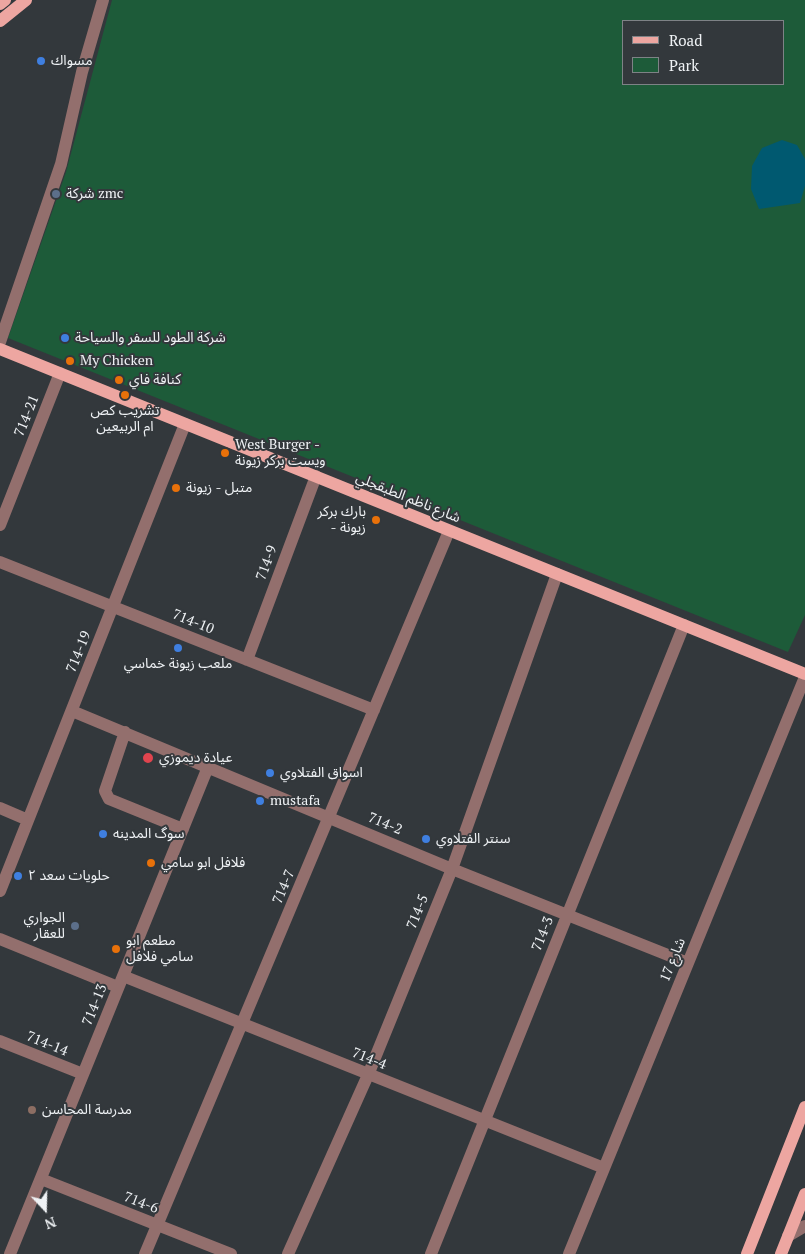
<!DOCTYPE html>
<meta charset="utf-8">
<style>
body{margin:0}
#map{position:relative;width:805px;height:1254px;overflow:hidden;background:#33383c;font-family:"PT Serif",serif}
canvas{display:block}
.legend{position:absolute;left:622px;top:20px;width:162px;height:65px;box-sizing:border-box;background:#33383c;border:1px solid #7e8286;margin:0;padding:6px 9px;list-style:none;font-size:15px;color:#eff2f5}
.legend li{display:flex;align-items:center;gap:10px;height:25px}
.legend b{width:25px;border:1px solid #7e8286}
.north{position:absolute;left:20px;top:1184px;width:50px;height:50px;-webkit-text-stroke:4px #33383c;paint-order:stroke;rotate:159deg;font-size:14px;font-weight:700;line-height:20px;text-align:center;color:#eff2f5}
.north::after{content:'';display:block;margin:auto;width:18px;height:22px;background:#eff2f5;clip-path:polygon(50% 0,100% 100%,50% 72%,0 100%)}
</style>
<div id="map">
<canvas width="805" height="1254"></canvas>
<ul class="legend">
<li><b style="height:6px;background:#eda6a1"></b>Road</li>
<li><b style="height:14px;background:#1d5b39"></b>Park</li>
</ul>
<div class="north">N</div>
</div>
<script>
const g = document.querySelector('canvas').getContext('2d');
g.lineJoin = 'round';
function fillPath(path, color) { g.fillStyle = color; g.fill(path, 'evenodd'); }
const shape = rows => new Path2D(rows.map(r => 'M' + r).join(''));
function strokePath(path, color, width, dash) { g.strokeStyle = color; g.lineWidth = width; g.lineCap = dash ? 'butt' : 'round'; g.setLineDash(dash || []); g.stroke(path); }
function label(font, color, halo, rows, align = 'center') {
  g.font = font + ' "PT Serif","Noto Sans Arabic",serif'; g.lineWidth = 4; g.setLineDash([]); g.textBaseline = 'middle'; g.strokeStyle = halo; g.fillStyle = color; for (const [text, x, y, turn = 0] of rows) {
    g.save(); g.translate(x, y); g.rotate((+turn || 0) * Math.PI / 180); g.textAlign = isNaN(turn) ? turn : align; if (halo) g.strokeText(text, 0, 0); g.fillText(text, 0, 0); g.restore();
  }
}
const green = shape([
 [112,0,805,0,805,615,788,652,8,338,66,172],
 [624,21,784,21,784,84,624,84]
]);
const water = shape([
 [782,140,797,145,805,159,805,186,800,203,759,209,751,189,752,166,762,148]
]);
const minor = shape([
 [0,342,61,164,82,72,103,0],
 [0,525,60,373],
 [0,562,374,710],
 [247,660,316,476],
 [72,711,452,869,688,963],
 [125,732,105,791,109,799,183,829],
 [0,808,28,820],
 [0,891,185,424],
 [0,939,118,987],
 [123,976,604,1168],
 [0,1041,83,1074],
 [41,1179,231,1254],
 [788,1236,805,1226],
 [10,1254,208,767],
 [145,1254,449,531],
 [288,1254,368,1075,452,869,557,574],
 [431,1254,684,625],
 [569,1254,805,677]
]);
const major = shape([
 [0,4,5,0],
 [0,21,26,0],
 [0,349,805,674],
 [747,1254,805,1107],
 [781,1254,805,1194]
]);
const markers = [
 [41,61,5,"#3f7fe0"],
 [56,194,5,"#5c6f8a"],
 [65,338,5,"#3f7fe0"],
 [70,361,5,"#e8710a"],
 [119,380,5,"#e8710a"],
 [125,395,5,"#e8710a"],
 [225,453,5,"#e8710a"],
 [176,488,5,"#e8710a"],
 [376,520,5,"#e8710a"],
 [178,648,5,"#3f7fe0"],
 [148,758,6,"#e0444e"],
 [270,773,5,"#3f7fe0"],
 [260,801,5,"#3f7fe0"],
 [103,834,5,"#3f7fe0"],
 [426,839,5,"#3f7fe0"],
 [151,863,5,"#e8710a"],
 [18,876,5,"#3f7fe0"],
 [75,926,5,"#5c6f8a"],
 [116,949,5,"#e8710a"],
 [32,1110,5,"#8d6e63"]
];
const poiNames = [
 ["مسواك",51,61],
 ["شركة zmc",66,194],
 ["شركة الطود للسفر والسياحة",75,338],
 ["My Chicken",80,361],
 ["كنافة فاي",129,380],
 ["تشريب كص",125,411,"center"],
 ["ام الربيعين",125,427,"center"],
 ["West Burger -",235,445],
 ["ويست بركر زيونة",235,461],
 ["متبل - زيونة",186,488],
 ["بارك بركر",366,512,"right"],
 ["- زيونة",366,528,"right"],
 ["ملعب زيونة خماسي",178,664,"center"],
 ["عيادة ديموزي",159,758],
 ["اسواق الفتلاوي",280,773],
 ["mustafa",270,801],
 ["سوگ المدينه",113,834],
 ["سنتر الفتلاوي",436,839],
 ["فلافل ابو سامي",161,863],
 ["حلويات سعد ٢",28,876],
 ["الجواري",65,918,"right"],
 ["للعقار",65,934,"right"],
 ["مطعم ابو",126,941],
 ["سامي فلافل",126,957],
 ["مدرسة المحاسن",42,1110]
];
const streetNames = [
 ["714-21",27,416,-68],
 ["شارع ناظم الطبقجلي",408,498,22],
 ["714-9",267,563,-70],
 ["714-10",193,622,22],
 ["714-19",79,652,-68],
 ["714-2",385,824,23],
 ["714-7",284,887,-67],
 ["714-5",418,912,-68],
 ["714-3",543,934,-68],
 ["شارع 17",673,960,-68],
 ["714-13",95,1005,-68],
 ["714-14",47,1044,22],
 ["714-4",369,1059,22],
 ["714-6",141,1203,21]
];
fillPath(green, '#1d5b39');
fillPath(water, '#005970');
strokePath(minor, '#936f6d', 12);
strokePath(major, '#eda6a1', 12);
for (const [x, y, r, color] of markers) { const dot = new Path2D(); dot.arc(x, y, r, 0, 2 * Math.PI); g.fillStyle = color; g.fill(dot); strokePath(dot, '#33383c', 2); }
label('14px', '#eff2f5', '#33383c', poiNames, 'left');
label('14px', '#eff2f5', '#33383c', streetNames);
</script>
